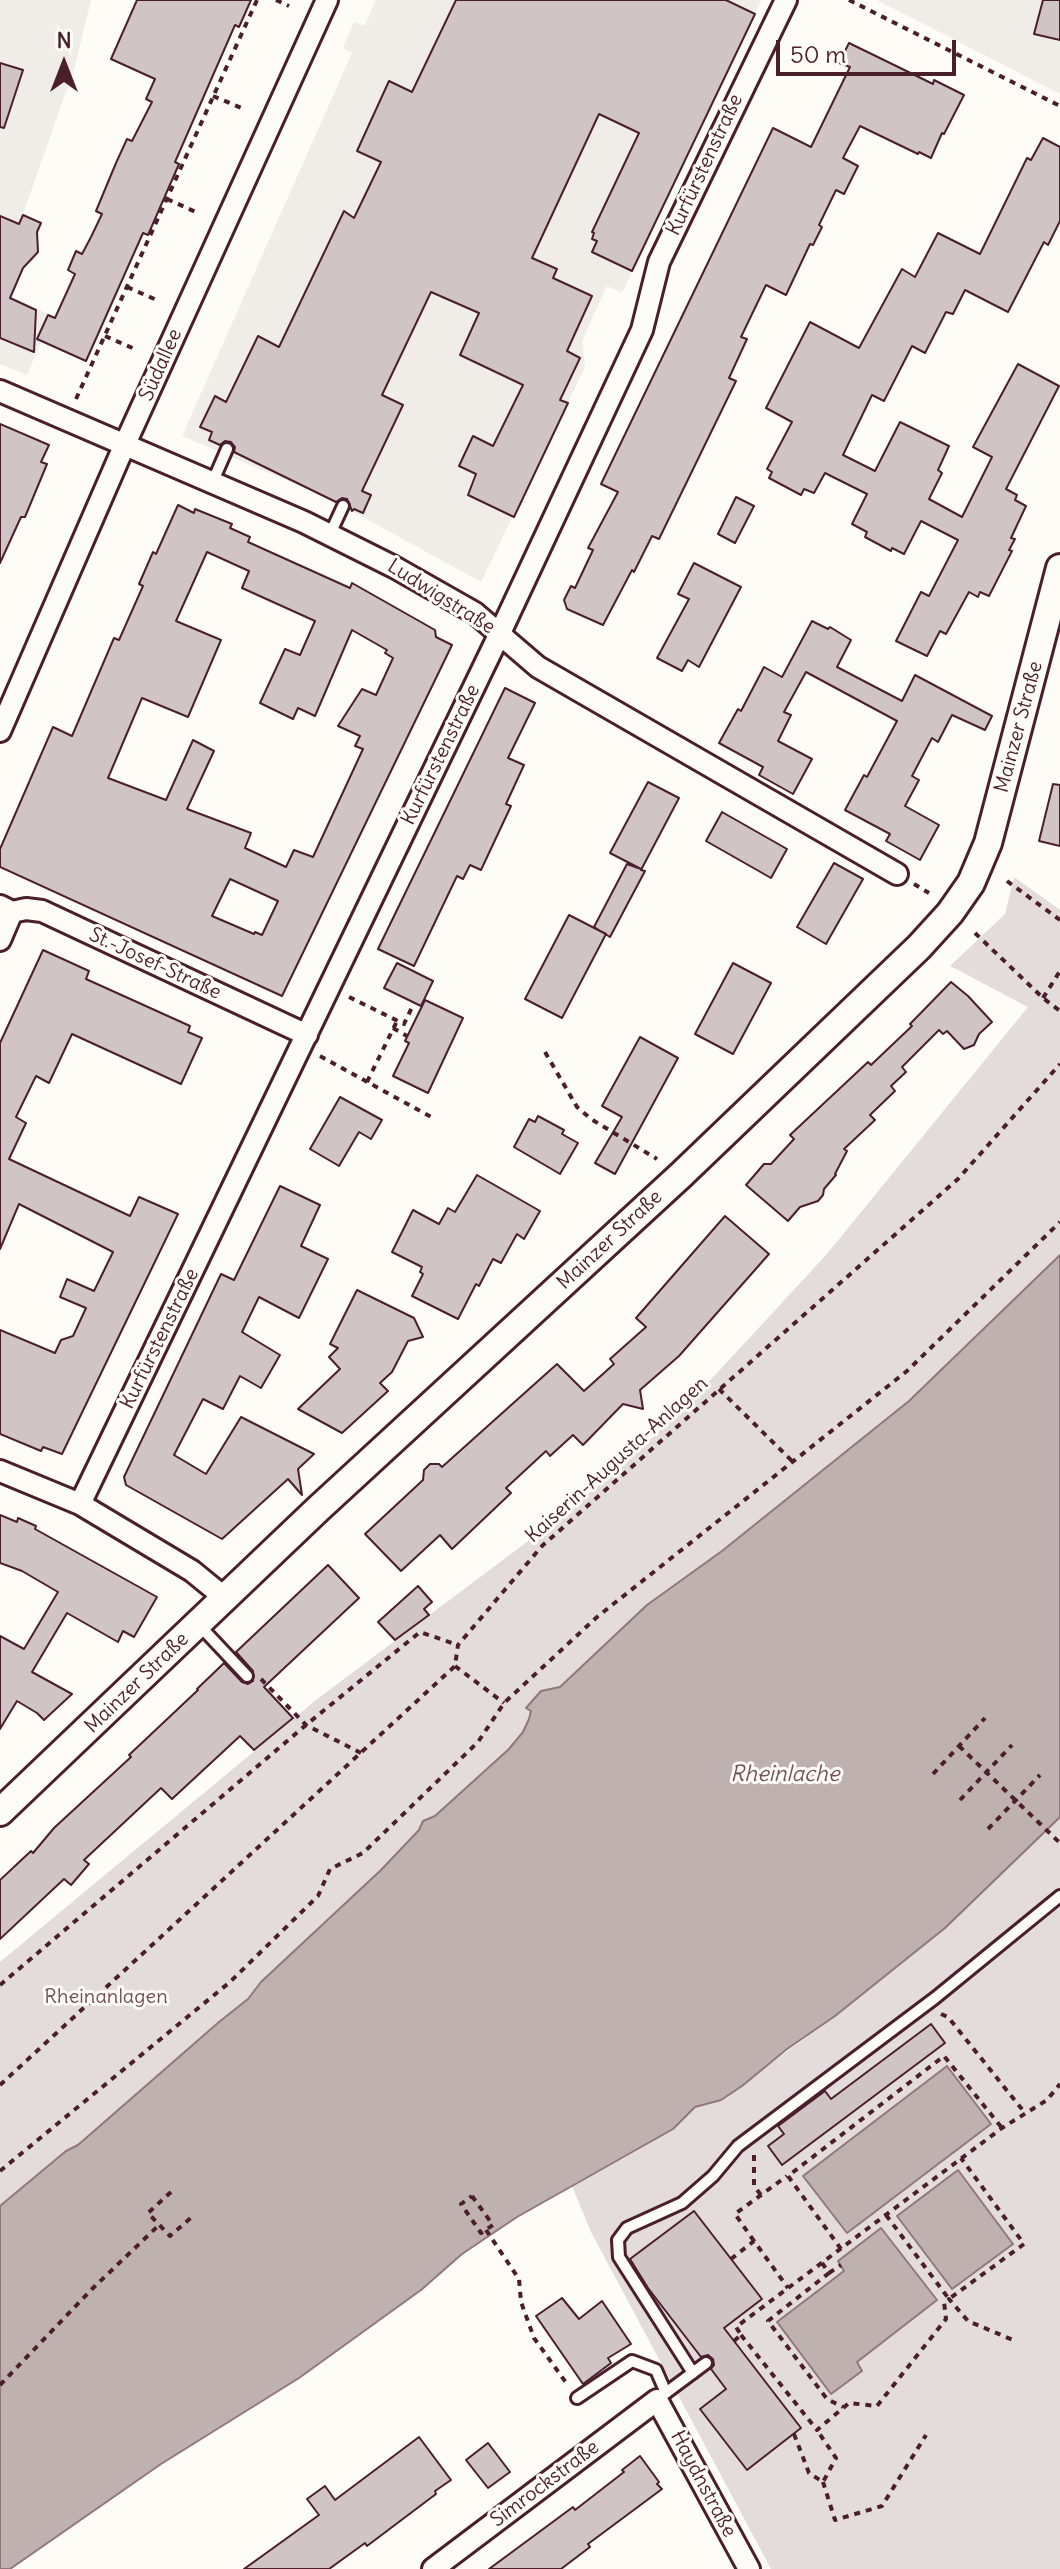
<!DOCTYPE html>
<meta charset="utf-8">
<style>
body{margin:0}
#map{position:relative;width:1060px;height:2569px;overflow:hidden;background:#fdfcf7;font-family:Delius,sans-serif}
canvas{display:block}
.north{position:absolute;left:24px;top:24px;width:80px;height:80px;-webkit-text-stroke:6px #fdfcf7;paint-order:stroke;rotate:0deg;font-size:22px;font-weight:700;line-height:32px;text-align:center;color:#4a1f2b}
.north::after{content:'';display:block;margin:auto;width:28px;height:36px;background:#4a1f2b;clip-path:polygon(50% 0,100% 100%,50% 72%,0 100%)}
.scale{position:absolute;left:776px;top:40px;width:180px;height:36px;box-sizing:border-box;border:4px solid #4a1f2b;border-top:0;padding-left:10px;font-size:24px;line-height:28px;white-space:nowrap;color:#4a1f2b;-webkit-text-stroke:6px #fdfcf7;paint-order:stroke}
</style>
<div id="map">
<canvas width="1060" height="2569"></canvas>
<div class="north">N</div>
<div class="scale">50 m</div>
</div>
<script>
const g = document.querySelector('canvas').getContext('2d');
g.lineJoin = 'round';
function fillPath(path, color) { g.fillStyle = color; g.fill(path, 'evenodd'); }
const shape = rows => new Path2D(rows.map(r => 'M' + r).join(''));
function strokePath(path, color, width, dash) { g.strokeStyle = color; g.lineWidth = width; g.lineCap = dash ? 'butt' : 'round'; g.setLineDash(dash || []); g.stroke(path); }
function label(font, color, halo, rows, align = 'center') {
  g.font = font + ' Delius,sans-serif'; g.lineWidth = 6; g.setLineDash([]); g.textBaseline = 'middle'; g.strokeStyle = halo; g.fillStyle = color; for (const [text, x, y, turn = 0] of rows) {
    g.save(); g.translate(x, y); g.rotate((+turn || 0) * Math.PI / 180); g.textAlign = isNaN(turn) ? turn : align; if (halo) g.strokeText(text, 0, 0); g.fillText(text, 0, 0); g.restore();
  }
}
const built = shape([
 [0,0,91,0,75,66,23,214,42,223,37,238,39,250,34,260,25,265,11,297,52,316,27,375,0,364],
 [376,0,761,0,622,293,607,286,582,341,585,367,481,582,330,499,182,436,352,53,343,48,354,22,364,26],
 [877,0,1060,0,1060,94]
]);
const green = shape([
 [1014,877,1060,910,1060,1255,909,1401,722,1551,647,1605,560,1687,541,1691,527,1708,531,1711,529,1719,523,1732,509,1749,435,1816,423,1821,419,1830,381,1870,261,1982,248,1999,219,2022,78,2145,66,2151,0,2206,0,1962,316,1700,571,1509,648,1442,704,1387,827,1254,1028,1007,950,966,1005,914],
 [1060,1817,1060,2569,771,2569,591,2232,572,2186,600,2168,624,2158,673,2129,695,2107,721,2100,835,2016,945,1928]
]);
const water = shape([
 [1060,1255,1060,1817,945,1928,835,2016,787,2049,742,2086,721,2100,695,2107,673,2129,517,2217,462,2254,421,2290,299,2378,161,2464,10,2569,0,2569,0,2206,66,2151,78,2145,219,2022,248,1999,261,1982,381,1870,419,1830,423,1821,435,1816,509,1749,523,1732,529,1719,531,1711,526,1708,541,1691,560,1687,647,1605,722,1551,909,1401,1060,1255],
 [947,2066,991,2124,847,2233,803,2176,947,2066],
 [958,2170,1013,2244,952,2289,897,2216,958,2170],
 [881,2228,937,2300,857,2362,862,2371,831,2394,777,2322,844,2271,838,2261,881,2228]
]);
const building = shape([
 [137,0,251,0,239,27,235,25,175,162,179,164,148,235,143,233,86,361,37,339,48,315,55,318,75,274,68,270,76,251,82,254,91,237,102,214,96,211,116,163,127,139,132,141,152,102,146,99,155,79,111,59,137,0],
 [456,0,726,0,755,14,632,271,592,252,597,241,592,239,594,233,592,232,639,133,599,114,532,258,557,269,553,278,592,296,567,351,580,358,560,400,568,403,514,517,468,495,476,474,459,466,473,436,493,446,523,385,460,355,479,313,431,292,382,395,403,405,362,491,371,495,363,513,354,509,352,511,347,499,342,498,336,502,234,452,235,447,231,442,225,441,220,445,209,440,212,432,200,427,215,396,226,402,258,336,279,347,344,211,354,218,381,162,357,151,389,81,412,92,456,0],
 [1043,0,1060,0,1060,40,1034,34,1043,0],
 [849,43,933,84,934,80,964,95,944,134,942,133,931,158,919,152,918,154,860,126,843,158,858,166,844,194,836,190,819,225,822,227,813,245,810,244,786,295,766,285,741,337,747,339,729,378,736,381,659,539,652,536,634,572,632,570,603,625,567,609,564,600,571,586,575,588,593,550,588,548,618,492,601,484,773,128,811,147,850,67,839,63,849,43],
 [0,63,23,70,4,128,0,127,0,63],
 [1043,138,1060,147,1060,221,1048,245,1044,242,1008,312,965,290,953,314,946,312,925,353,912,346,884,401,872,395,843,455,875,471,900,422,949,446,938,470,942,473,929,499,962,517,992,457,973,447,1018,364,1059,386,1006,489,1017,495,1015,500,1026,506,1011,538,1015,539,1009,550,1012,551,989,596,980,592,978,597,969,592,946,634,940,631,927,656,896,641,921,592,929,596,958,540,921,521,904,554,892,548,891,551,865,537,867,532,852,524,867,494,825,473,814,493,804,489,801,495,769,478,772,472,767,469,792,422,766,408,810,322,859,348,902,269,915,277,938,233,980,254,1027,158,1031,160,1043,138],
 [23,215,41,223,37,232,38,252,23,268,10,298,36,310,34,352,0,338,0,216,19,224,23,215],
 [0,424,49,445,41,462,47,464,25,517,21,517,0,563,0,424],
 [736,497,754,506,735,543,718,534,736,497],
 [178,505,194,513,195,509,232,524,230,528,250,537,248,542,350,588,352,583,435,630,436,637,452,645,282,996,0,867,0,849,53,727,72,736,114,638,119,640,143,586,139,584,153,552,156,554,178,505],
 [207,552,249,571,242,588,315,621,300,655,285,649,260,703,293,719,298,708,315,716,352,630,387,650,385,653,393,658,376,695,362,689,338,726,360,736,355,746,363,749,313,857,294,850,286,867,245,848,251,833,187,809,214,751,193,740,166,800,108,778,142,698,188,717,221,640,176,621,207,552],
 [230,879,278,901,262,935,255,932,254,934,212,916,230,879],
 [694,563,741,587,699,667,688,660,682,671,657,658,689,599,678,594,694,563],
 [812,621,828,629,830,627,851,640,837,667,902,701,915,675,992,716,985,730,952,715,938,742,932,738,912,776,919,780,905,806,939,825,920,860,886,841,890,834,845,810,864,775,867,777,897,721,806,672,784,712,791,715,778,741,812,759,793,794,759,775,763,767,719,743,738,709,741,711,764,667,782,677,812,621],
 [505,688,535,703,508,758,524,765,506,804,511,806,481,870,470,865,463,879,457,876,414,966,378,949,505,688],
 [648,782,679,798,641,870,645,871,610,937,594,927,627,864,641,869,610,853,648,782],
 [1053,784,1060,785,1060,846,1039,841,1053,784],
 [722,812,787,849,771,878,706,841,722,812],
 [834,863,863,879,826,944,797,927,834,863],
 [569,915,606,934,562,1018,525,999,569,915],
 [43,950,89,971,86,979,190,1026,188,1032,202,1038,181,1084,72,1034,49,1083,36,1076,16,1117,26,1123,9,1159,130,1216,139,1197,178,1214,62,1454,43,1447,41,1451,0,1434,0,1330,55,1353,61,1340,73,1336,86,1308,60,1297,67,1279,94,1291,113,1252,19,1204,0,1249,0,1043,43,950],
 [397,963,433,981,421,1006,384,988,397,963],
 [733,963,771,983,733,1054,695,1034,733,963],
 [951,982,968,996,992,1022,979,1034,974,1045,964,1049,947,1031,943,1034,939,1030,902,1067,906,1072,891,1086,895,1091,870,1115,875,1120,844,1149,847,1151,835,1174,836,1175,824,1189,823,1195,818,1201,800,1207,788,1221,746,1185,764,1164,771,1164,782,1152,794,1139,790,1135,868,1062,871,1065,912,1026,910,1024,951,982],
 [425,1000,463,1018,428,1093,393,1076,409,1043,405,1041,425,1000],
 [640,1037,678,1058,615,1174,595,1163,622,1117,602,1106,640,1037],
 [340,1097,382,1120,371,1139,359,1132,339,1166,310,1149,340,1097],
 [538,1116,564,1130,562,1134,578,1143,560,1174,514,1147,529,1119,535,1122,538,1116],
 [477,1175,540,1211,524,1239,517,1234,501,1263,493,1259,479,1286,476,1284,458,1319,412,1296,423,1274,420,1272,422,1267,392,1252,413,1210,439,1224,448,1208,455,1212,477,1175],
 [280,1186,320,1205,301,1246,328,1259,299,1318,259,1297,242,1332,280,1355,261,1388,240,1376,223,1409,203,1399,174,1455,206,1474,241,1417,314,1454,298,1469,302,1495,288,1479,222,1539,126,1485,124,1477,221,1274,234,1280,280,1186],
 [725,1216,769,1254,679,1356,640,1390,643,1409,623,1404,583,1445,573,1435,550,1456,546,1451,506,1488,511,1493,452,1549,440,1535,401,1571,365,1534,423,1480,424,1470,430,1464,439,1464,442,1467,557,1364,584,1391,614,1364,610,1359,646,1327,636,1318,725,1216],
 [357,1290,414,1318,423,1337,408,1341,392,1372,380,1383,388,1391,342,1433,298,1409,340,1369,329,1357,338,1348,330,1344,357,1290],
 [0,1515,17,1522,18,1518,36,1526,35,1529,157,1597,134,1637,123,1631,118,1642,67,1613,32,1672,72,1694,44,1720,37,1713,17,1701,0,1729,0,1636,24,1649,58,1592,22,1571,0,1563,0,1515],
 [328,1565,359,1598,264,1687,293,1718,254,1750,240,1736,172,1799,161,1788,84,1860,89,1864,71,1885,64,1879,0,1939,0,1880,31,1851,33,1853,54,1828,131,1757,129,1755,198,1690,197,1689,224,1663,242,1682,248,1684,253,1681,253,1671,236,1652,328,1565],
 [418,1586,432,1602,424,1609,429,1615,395,1640,378,1622,418,1586],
 [931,2024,945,2043,782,2165,768,2146,784,2134,778,2126,825,2091,831,2099,931,2024],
 [694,2211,762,2299,724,2328,801,2428,747,2470,700,2409,726,2389,711,2369,714,2365,713,2359,708,2355,701,2357,648,2288,630,2259,694,2211],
 [562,2298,579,2319,602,2301,631,2344,608,2358,611,2363,583,2384,536,2316,562,2298],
 [419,2437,451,2480,435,2491,436,2494,367,2546,365,2543,329,2569,244,2569,319,2515,307,2499,325,2486,335,2500,419,2437],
 [488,2443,510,2472,488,2488,466,2460,488,2443],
 [640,2456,659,2482,657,2484,662,2489,588,2544,590,2547,561,2569,489,2569,573,2507,575,2510,624,2472,622,2470,640,2456]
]);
const path = shape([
 [276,0,289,6],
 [849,0,1060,106],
 [213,96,244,109],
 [167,199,198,213],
 [127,287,159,301],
 [105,336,137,350],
 [76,399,257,0],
 [1007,881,1060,920],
 [914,884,929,893],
 [975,933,1043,998,1060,1011],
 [349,997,404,1024,414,1003],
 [1043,998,1060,971],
 [393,1028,407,1036],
 [545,1052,577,1107,591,1119,657,1159],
 [320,1056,433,1118],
 [367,1082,397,1021],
 [719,1389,792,1461],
 [455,1666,504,1703],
 [261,1679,306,1725,361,1753],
 [959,1746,1060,1843],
 [933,1774,985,1718],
 [960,1800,1012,1745],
 [988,1829,1040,1775],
 [0,1985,306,1725,420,1632,458,1645],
 [941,2014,948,2017,1025,2113],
 [0,2085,455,1666,458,1645,542,1546,958,1179,1060,1064],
 [754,2155,754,2186,761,2195],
 [0,2171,230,1982,318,1896,330,1869,363,1853,478,1742,504,1703,597,1617,907,1371,1060,1222],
 [171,2192,148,2213,170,2236,193,2216],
 [472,2196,493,2225,481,2233,461,2204,472,2196],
 [886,2215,949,2299,1024,2244,961,2158],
 [486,2230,519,2279,521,2302,534,2338,567,2384],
 [754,2241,735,2214,787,2176],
 [841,2249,788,2176,944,2056,1002,2128],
 [731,2259,754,2241,788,2288],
 [822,2263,829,2273,768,2321,827,2399,843,2407],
 [829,2273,841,2265],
 [741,2335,817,2430,849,2403,877,2406,946,2319,944,2302,949,2299,968,2321,1013,2340],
 [734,2341,741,2335,736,2327,1002,2128,1047,2100,1060,2084],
 [0,2385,92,2289,159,2225],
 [794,2434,809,2473,823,2482,836,2458,817,2430],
 [823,2482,835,2520,882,2506,926,2435]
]);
const service = shape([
 [213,481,227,449],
 [330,534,343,506],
 [200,1626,247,1676],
 [693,2373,619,2257,618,2240,627,2228,682,2203,713,2176,738,2146,935,1998,1060,1896],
 [663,2395,706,2363],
 [577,2398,632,2361,656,2370,666,2393]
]);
const minor = shape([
 [0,391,304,522,394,567,475,613,538,667,897,874],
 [0,731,125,444,327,0],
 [0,906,12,912,26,909,42,911,307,1035],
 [0,940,12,912],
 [0,1471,80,1504,192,1571,225,1598],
 [80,1504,500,633,642,330,659,262,786,0],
 [433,2569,657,2400,749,2569]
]);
const tertiary = shape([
 [0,1812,318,1509,681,1175,919,947,950,913,971,883,988,843,1060,568]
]);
const streetNames = [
 ["Kurfürstenstraße",705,165,-65],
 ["Südallee",161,365,-66],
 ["Ludwigstraße",441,597,32],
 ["Mainzer Straße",1019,727,-75],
 ["Kurfürstenstraße",441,755,-64],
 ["St.-Josef-Straße",155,964,25],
 ["Mainzer Straße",610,1240,-43],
 ["Kurfürstenstraße",160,1339,-64],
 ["Kaiserin-Augusta-Anlagen",617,1460,-42],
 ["Mainzer Straße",137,1683,-44],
 ["Simrockstraße",545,2484,-37],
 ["Haydnstraße",703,2484,62]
];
const parkNames = [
 ["Rheinanlagen",106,1997]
];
const waterNames = [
 ["Rheinlache",785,1775]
];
fillPath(built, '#f0ece8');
fillPath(green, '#e3dcda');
fillPath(water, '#c0b1b1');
strokePath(water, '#91777b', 2);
fillPath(building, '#d0c5c4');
strokePath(building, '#4a1f2b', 2);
strokePath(service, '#4a1f2b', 16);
strokePath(minor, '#4a1f2b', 26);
strokePath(tertiary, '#4a1f2b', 32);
strokePath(path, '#4a1f2b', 4, [6, 6]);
strokePath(service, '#fdfcf7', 10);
strokePath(minor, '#fdfcf7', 20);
strokePath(tertiary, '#fdfcf7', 26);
label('20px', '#4a1f2b', '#fdfcf7', streetNames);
label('20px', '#704e57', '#fdfcf7', parkNames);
label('italic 22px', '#73525a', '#fdfcf7', waterNames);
</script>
